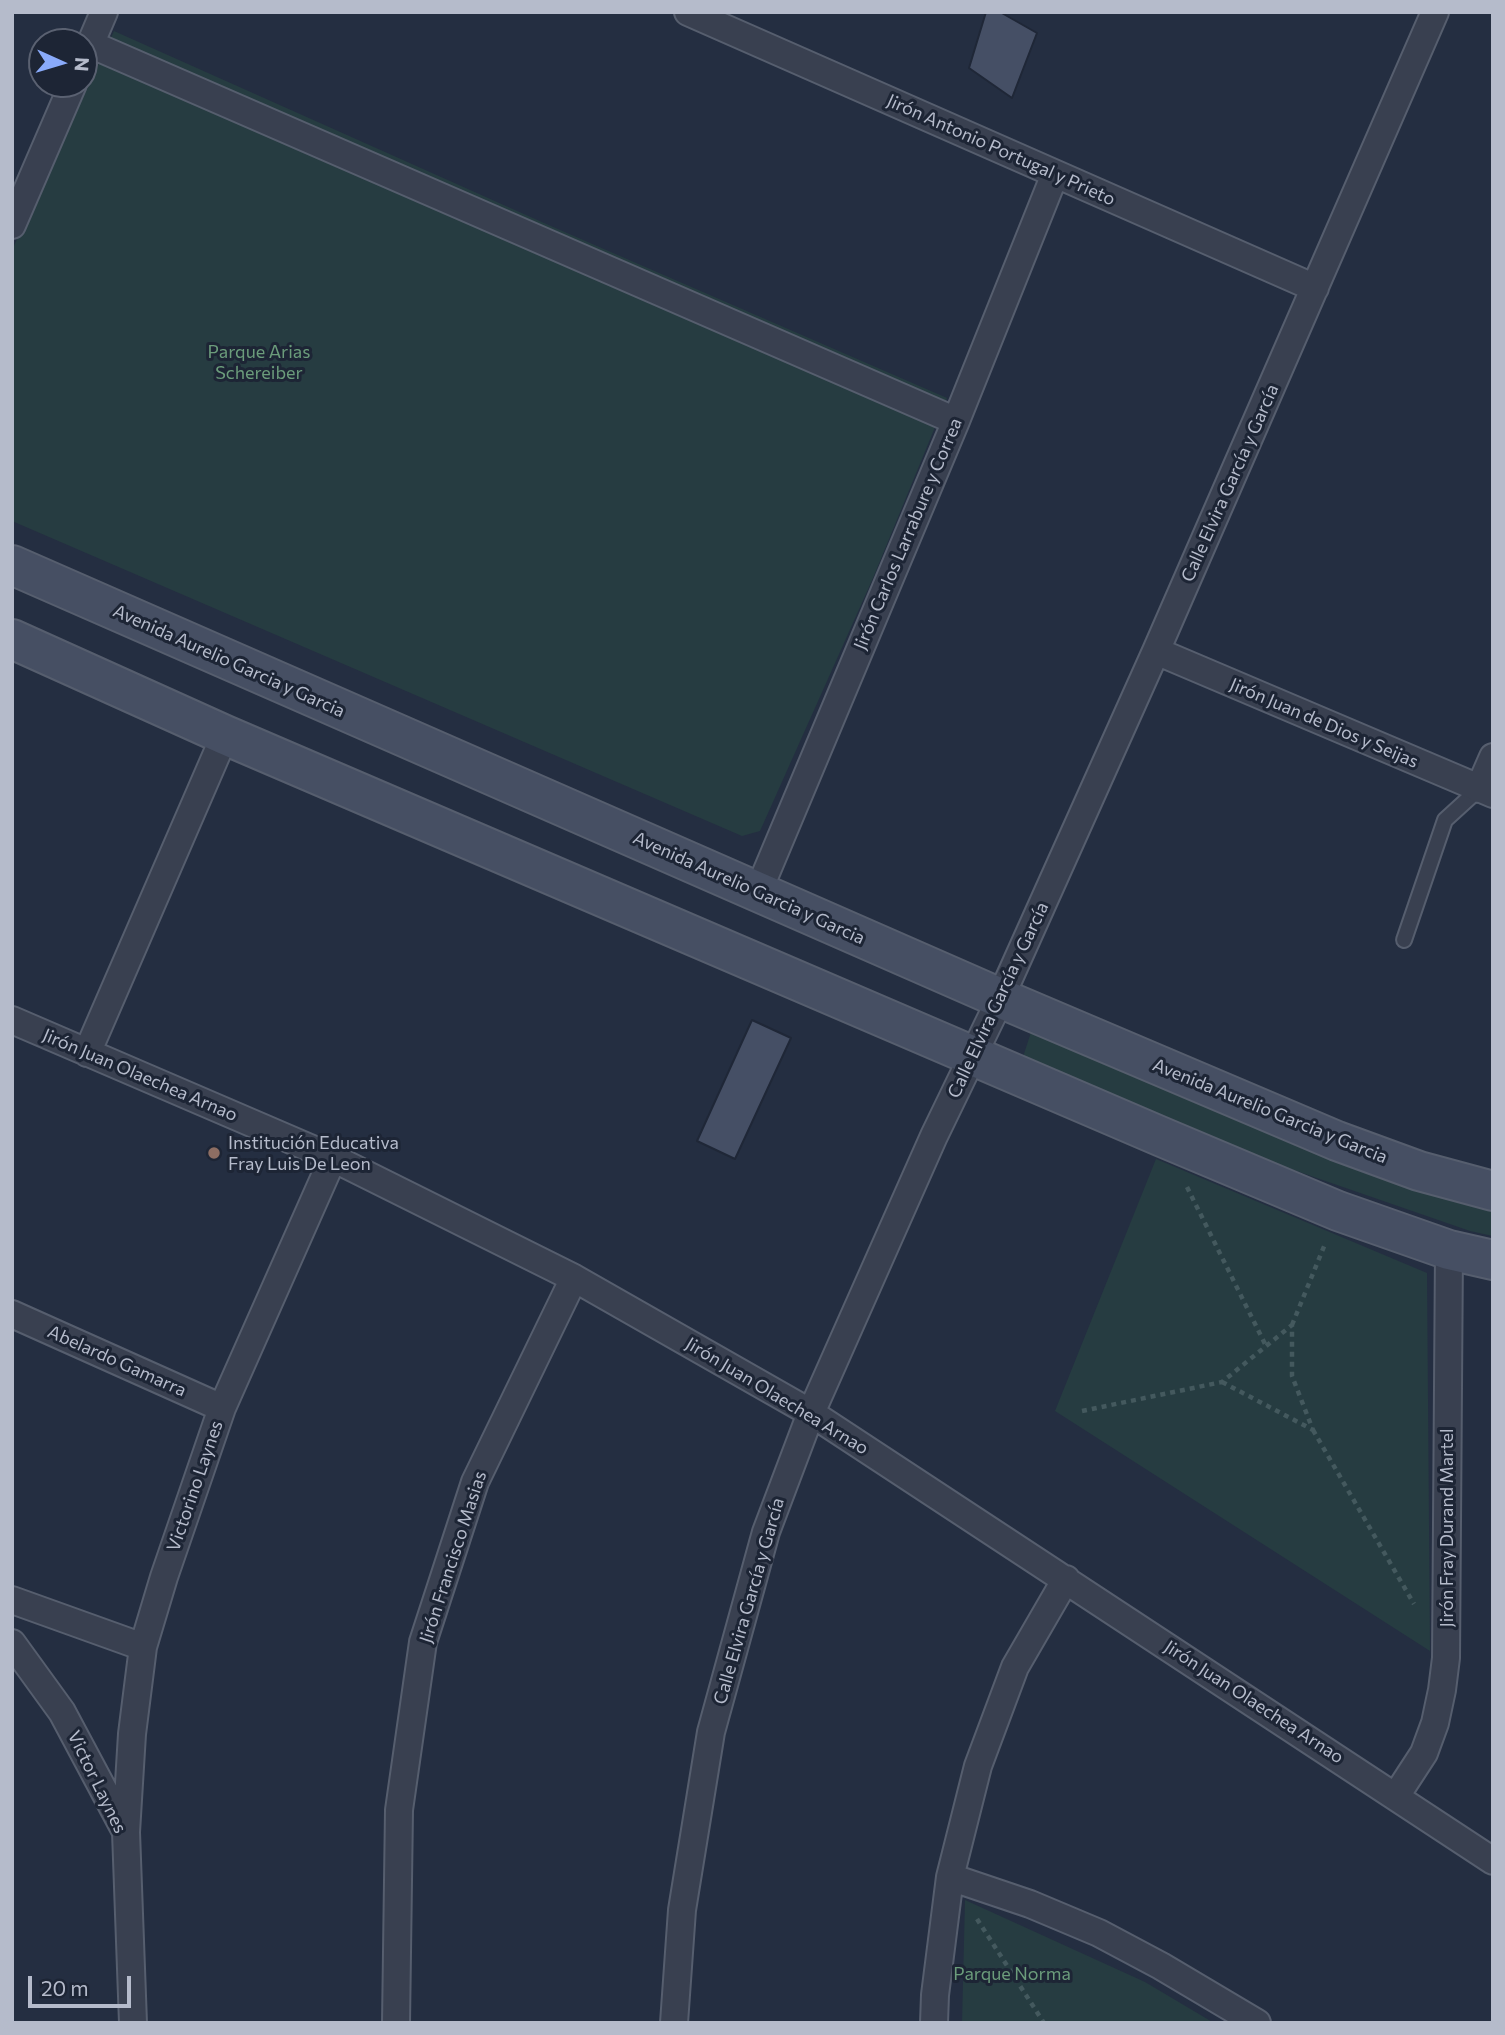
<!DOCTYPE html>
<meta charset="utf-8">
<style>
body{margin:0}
#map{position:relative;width:1505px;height:2035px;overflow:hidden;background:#242e41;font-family:Commissioner,sans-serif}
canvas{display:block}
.frame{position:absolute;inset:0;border:14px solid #b5bbcb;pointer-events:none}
.north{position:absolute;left:28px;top:28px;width:70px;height:70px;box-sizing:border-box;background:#1d2535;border:2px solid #5a6171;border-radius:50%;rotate:94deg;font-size:19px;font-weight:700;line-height:28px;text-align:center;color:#b5bbcb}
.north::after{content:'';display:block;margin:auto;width:24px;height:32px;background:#8aabfb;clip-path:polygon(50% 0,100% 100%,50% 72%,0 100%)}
.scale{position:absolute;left:28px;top:1976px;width:103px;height:32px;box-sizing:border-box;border:4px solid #b5bbcb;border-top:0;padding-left:9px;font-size:21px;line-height:24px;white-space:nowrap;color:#b5bbcb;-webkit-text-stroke:5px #1d2535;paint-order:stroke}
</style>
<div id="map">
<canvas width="1505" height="2035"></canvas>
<div class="frame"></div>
<div class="north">N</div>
<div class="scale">20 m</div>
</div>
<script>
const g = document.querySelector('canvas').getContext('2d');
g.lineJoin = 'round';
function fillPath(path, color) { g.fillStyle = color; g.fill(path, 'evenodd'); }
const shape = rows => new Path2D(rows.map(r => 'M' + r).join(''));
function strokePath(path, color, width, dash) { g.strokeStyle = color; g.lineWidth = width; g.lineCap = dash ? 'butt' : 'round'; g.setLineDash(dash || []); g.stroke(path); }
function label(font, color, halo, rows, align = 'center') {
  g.font = font + ' Commissioner,sans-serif'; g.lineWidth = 6; g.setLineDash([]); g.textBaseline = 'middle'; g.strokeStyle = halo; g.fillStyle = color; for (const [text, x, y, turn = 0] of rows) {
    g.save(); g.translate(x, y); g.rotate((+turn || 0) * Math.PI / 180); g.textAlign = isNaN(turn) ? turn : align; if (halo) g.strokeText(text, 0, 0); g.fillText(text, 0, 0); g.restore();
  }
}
const green = shape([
 [114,31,544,223,947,398,873,578,760,831,742,836,12,521,12,250],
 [1033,1026,1224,1108,1476,1208,1493,1210,1493,1236,1470,1231,1210,1141,1022,1060],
 [1156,1159,1427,1273,1430,1651,1055,1411],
 [965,1900,1145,1982,1214,2023,962,2023]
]);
const building = shape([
 [986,12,1000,12,1037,33,1012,98,969,68,986,12],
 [752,1020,791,1038,735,1159,697,1141,752,1020]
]);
const path = shape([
 [1187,1187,1266,1346],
 [1292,1325,1325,1244],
 [1082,1411,1222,1382,1292,1325,1292,1376,1313,1430,1222,1382],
 [1313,1430,1414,1604],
 [977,1919,1044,2023]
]);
const lane = shape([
 [1404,940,1445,820,1479,789]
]);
const street = shape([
 [688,12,1315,288],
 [90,44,956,421],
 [84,59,104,12],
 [12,225,73,84],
 [1156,651,1493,794],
 [1479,789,1493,757],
 [758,892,956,421,1055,174],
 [12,1020,333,1158,574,1278,811,1413,1493,1861],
 [87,1053,225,735],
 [12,1314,222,1408],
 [12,1600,143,1647],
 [12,1643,62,1712,126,1832,133,2023],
 [1396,1796,1424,1753,1435,1723,1442,1690,1446,1658,1449,1250],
 [126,1832,132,1734,143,1647,164,1577,222,1408,333,1158],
 [950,1877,1030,1904,1099,1933,1161,1966,1257,2023],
 [396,2023,399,1810,423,1642,475,1482,574,1278],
 [674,2023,682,1910,711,1732,766,1532,811,1413,934,1136,994,1012,1156,651,1435,12],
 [934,2023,935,1995,950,1877,978,1766,1015,1667,1066,1579]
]);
const secondary = shape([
 [12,565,1000,998,1337,1141,1419,1171,1493,1191],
 [12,639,225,735,1162,1137,1338,1211,1449,1250,1493,1260]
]);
const markers = [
 [214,1153,7,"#8d6e63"]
];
const streetNames = [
 ["Jirón Antonio Portugal y Prieto",1001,150,24],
 ["Calle Elvira García y García",1230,483,-66],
 ["Jirón Carlos Larrabure y Correa",908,534,-67],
 ["Avenida Aurelio Garcia y Garcia",229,661,24],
 ["Jirón Juan de Dios y Seijas",1324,723,23],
 ["Avenida Aurelio Garcia y Garcia",749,888,24],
 ["Calle Elvira García y García",998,1000,-65],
 ["Jirón Juan Olaechea Arnao",140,1075,23],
 ["Avenida Aurelio Garcia y Garcia",1270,1111,22],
 ["Abelardo Gamarra",117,1361,24],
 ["Jirón Juan Olaechea Arnao",777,1396,31],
 ["Victorino Laynes",195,1486,-71],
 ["Jirón Fray Durand Martel",1447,1528,-90],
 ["Jirón Francisco Masias",453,1557,-72],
 ["Calle Elvira García y García",749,1601,-74],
 ["Jirón Juan Olaechea Arnao",1254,1702,33],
 ["Victor Laynes",97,1782,64]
];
const parkNames = [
 ["Parque Arias",259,352],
 ["Schereiber",259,373],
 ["Parque Norma",1012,1974]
];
const poiNames = [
 ["Institución Educativa",228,1143],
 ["Fray Luis De Leon",228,1164]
];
fillPath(green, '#263c41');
fillPath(building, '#454f65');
strokePath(building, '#1f2737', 2);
strokePath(lane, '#565e6e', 18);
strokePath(street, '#565e6e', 30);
strokePath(secondary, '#565e6e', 42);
strokePath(path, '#44595e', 4.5, [5, 5]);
strokePath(lane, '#394050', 14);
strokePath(street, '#394050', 26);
strokePath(secondary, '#464f63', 38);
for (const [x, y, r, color] of markers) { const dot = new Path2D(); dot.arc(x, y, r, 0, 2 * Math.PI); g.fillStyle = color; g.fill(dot); strokePath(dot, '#1d2535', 2.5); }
label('18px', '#b5bbcb', '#1d2535', streetNames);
label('18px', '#6b9c7b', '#1d2535', parkNames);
label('18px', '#b5bbcb', '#1d2535', poiNames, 'left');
</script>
